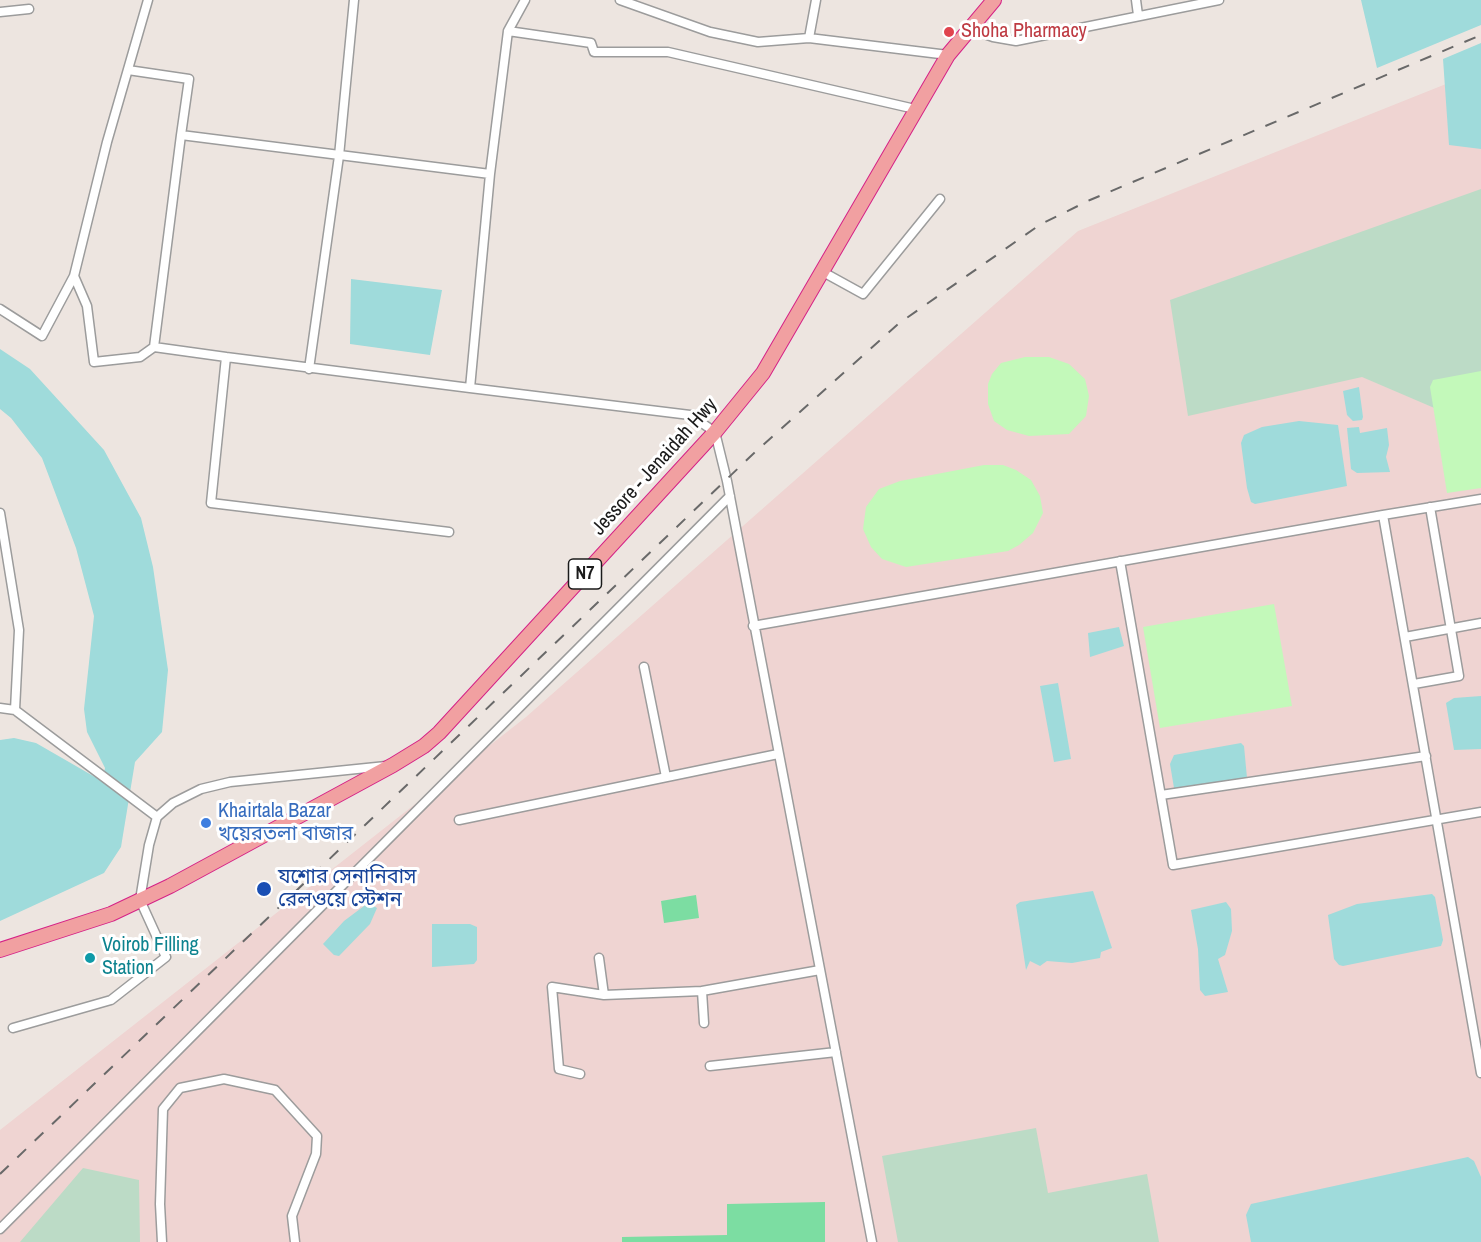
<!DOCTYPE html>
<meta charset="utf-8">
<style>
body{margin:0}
canvas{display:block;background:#ede5e0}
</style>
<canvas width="1481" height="1242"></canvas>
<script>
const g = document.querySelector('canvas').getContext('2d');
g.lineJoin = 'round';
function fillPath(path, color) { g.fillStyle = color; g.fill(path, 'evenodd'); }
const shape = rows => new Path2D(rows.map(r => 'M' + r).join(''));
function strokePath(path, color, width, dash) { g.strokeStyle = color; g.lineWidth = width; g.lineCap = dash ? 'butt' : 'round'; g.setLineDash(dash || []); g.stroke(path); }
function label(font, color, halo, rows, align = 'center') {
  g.font = font + ' "Archivo Narrow","Noto Sans Bengali",sans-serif'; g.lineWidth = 6; g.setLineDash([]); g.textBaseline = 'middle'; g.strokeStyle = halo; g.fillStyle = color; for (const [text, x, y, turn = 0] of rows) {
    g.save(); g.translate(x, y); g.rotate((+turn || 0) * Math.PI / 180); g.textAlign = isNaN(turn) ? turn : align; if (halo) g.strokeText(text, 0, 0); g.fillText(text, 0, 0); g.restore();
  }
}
const military = shape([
 [1481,70,1481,1242,0,1242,0,1130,526,717,1078,231]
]);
const wetland = shape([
 [1481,189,1481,428,1362,377,1188,416,1170,300],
 [1036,1128,1048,1193,1147,1174,1159,1242,898,1242,882,1156],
 [83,1168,139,1180,140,1242,20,1242]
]);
const park = shape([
 [1025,357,1049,357,1069,364,1085,379,1089,396,1086,416,1069,434,1029,436,1007,430,994,421,988,404,988,384,992,374,1001,363],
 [1481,371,1481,488,1447,493,1430,387,1433,380],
 [984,465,1003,465,1016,470,1031,480,1040,496,1043,513,1033,533,1019,545,1008,551,906,567,882,559,871,547,863,529,866,507,879,489,900,481],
 [1274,604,1292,706,1160,728,1143,627]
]);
const pitch = shape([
 [696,895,699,918,664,923,661,901],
 [825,1202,825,1242,622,1242,622,1237,727,1235,727,1204]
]);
const water = shape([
 [1361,0,1481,0,1481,25,1377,68],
 [1481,43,1481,149,1449,145,1443,59],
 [351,279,442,290,430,355,350,344],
 [0,349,30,369,104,450,141,518,153,567,168,670,162,732,135,762,121,847,104,873,0,921,0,740,14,738,36,743,95,777,104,773,105,768,87,732,84,709,94,616,76,548,42,458,11,418,0,409],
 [1359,387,1363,417,1362,420,1353,421,1347,415,1343,391],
 [1299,421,1338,425,1347,486,1255,504,1251,502,1247,488,1241,443,1244,435,1262,427],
 [1359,427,1360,433,1387,428,1389,445,1386,457,1390,472,1357,473,1351,469,1347,428],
 [1119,627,1124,646,1090,657,1088,633],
 [1058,683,1071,759,1054,762,1040,686],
 [1481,696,1481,749,1454,750,1446,703,1454,698],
 [1241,743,1244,746,1247,778,1174,788,1170,764,1174,755],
 [1093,891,1112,948,1101,952,1100,958,1072,963,1047,961,1040,966,1030,961,1026,970,1016,905,1020,902],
 [1432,894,1435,897,1443,940,1441,946,1343,966,1339,965,1334,959,1328,915,1357,904],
 [1226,902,1231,909,1232,931,1225,955,1218,959,1228,992,1205,996,1200,990,1198,949,1191,910],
 [368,903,377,908,370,924,339,956,334,955,323,944,344,921],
 [432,924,470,924,477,927,477,960,474,964,432,967],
 [1468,1157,1474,1161,1481,1177,1481,1242,1251,1242,1246,1215,1251,1204]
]);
const minor = shape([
 [148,0,107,142,74,276,87,306,94,362,140,357,154,347],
 [620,0,710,32,758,42,809,38,948,55],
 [1136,0,1138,15],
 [0,12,29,9],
 [970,29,993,37,1016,41,1219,0],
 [508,31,525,0],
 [809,38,816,0],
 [128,70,189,79,181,135],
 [490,174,508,31,591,43,594,52,668,52,915,109],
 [823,272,863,294,940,199],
 [0,309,42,336,74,276],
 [226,357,154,347,181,135,490,174,470,388,226,357,211,503,449,532],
 [309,369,339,156,354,0],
 [470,388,690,415,715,432,727,481,872,1242],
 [0,513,19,630,15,710],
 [1383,515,1481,499],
 [1120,561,1173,865,1481,812],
 [753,626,1383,515,1481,1073],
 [1405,637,1481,623],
 [644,667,666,777],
 [1414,684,1459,676,1430,507],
 [0,708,15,710,157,817],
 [1161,795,1426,756],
 [459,820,778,754],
 [599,958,604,995],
 [702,991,820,970],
 [13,1028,111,1000,166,957,140,900,149,845,157,817,173,803,201,789,230,782,386,766],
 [710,1066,836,1052],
 [580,1074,559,1069,552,987,604,995,702,991,704,1023],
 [0,1229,730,496],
 [162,1242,160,1204,163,1109,180,1088,224,1079,275,1090,317,1136,316,1154,292,1216,295,1242]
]);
const trunk = shape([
 [0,950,111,914,170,886,393,765,424,746,439,733,715,432,763,373,948,55,994,0]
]);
const rail = shape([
 [0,1174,752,455,898,324,1041,224,1090,200,1481,35]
]);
const markers = [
 [949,32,6,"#e0444e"],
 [206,823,6,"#3f7fe0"],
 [264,889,8,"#1a4fb4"],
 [90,958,6,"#0f9aa8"]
];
const shields = [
 [585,574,33]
];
const shieldNames = [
 ["N7",585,574]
];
const healthNames = [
 ["Shoha Pharmacy",961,32]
];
const streetNames = [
 ["Jessore - Jenaidah Hwy",655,467,-48]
];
const shopNames = [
 ["Khairtala Bazar",218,812],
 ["খয়েরতলা বাজার",218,835]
];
const transitNames = [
 ["যশোর সেনানিবাস",278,878],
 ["রেলওয়ে স্টেশন",278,901]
];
const cultureNames = [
 ["Voirob Filling",102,946],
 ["Station",102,969]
];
fillPath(military, '#efd4d2');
fillPath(wetland, '#bcdbc6');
fillPath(park, '#c3f9ba');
fillPath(pitch, '#7cdda2');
fillPath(water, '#9fdbdb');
strokePath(minor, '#9c9c9c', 11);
strokePath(trunk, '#d52287', 16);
strokePath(minor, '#fff', 8);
strokePath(trunk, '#f1a0a1', 14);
strokePath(rail, '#696969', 2, [12, 12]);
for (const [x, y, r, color] of markers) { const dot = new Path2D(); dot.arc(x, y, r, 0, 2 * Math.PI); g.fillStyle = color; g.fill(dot); strokePath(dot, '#fff', 2); }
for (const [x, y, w] of shields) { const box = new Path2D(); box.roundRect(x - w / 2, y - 15, w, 30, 4.5); g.fillStyle = '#fff'; g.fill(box); strokePath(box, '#1b1b1b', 1.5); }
label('bold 18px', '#1b1b1b', null, shieldNames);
label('20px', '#be3a42', '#fff', healthNames, 'left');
label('20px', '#1b1b1b', '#fff', streetNames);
label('20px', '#366cbe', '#fff', shopNames, 'left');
label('20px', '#164399', '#fff', transitNames, 'left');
label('20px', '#0d838f', '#fff', cultureNames, 'left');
</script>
